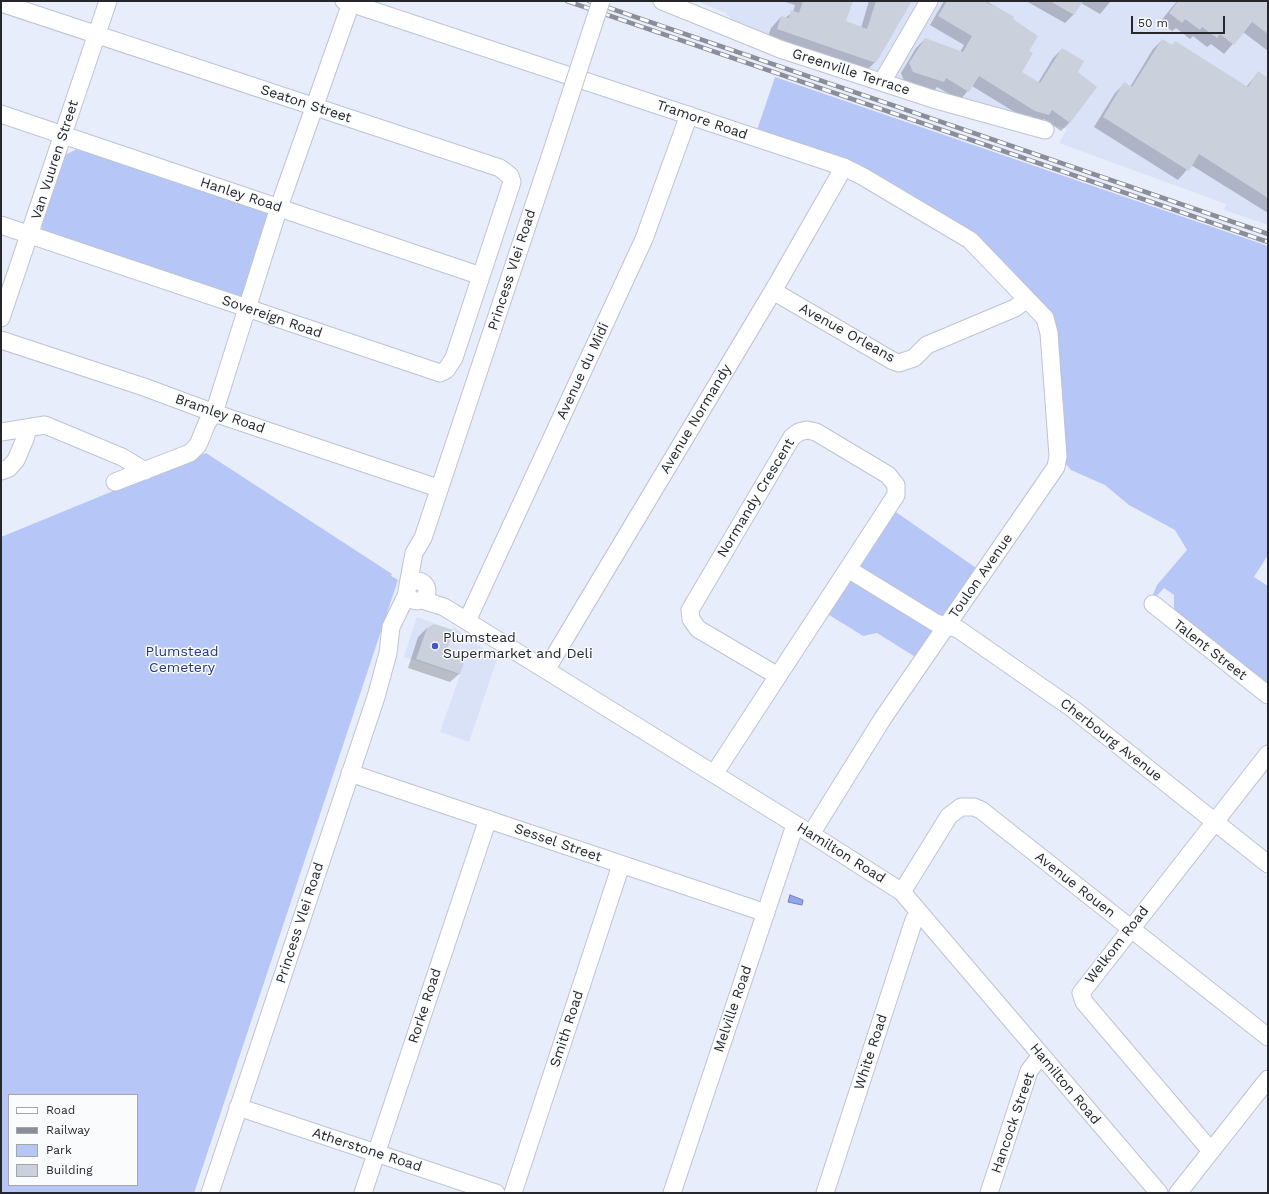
<!DOCTYPE html>
<style>
body{margin:0}
#map{position:relative;width:1269px;height:1194px;overflow:hidden;background:#e8edfb;font-family:"Work Sans",sans-serif}
canvas{display:block}
.frame{position:absolute;inset:0;border:2px solid #25272c;pointer-events:none}
.legend{position:absolute;left:8px;top:1094px;width:130px;height:92px;box-sizing:border-box;background:#f9fbfd;border:1px solid #a4a6a9;margin:0;padding:5px 7px;list-style:none;font-size:12px;color:#25272c}
.legend li{display:flex;align-items:center;gap:8px;height:20px}
.legend b{width:20px;border:1px solid #a4a6a9}
.scale{position:absolute;left:1131px;top:16px;width:94px;height:18px;box-sizing:border-box;border:2px solid #25272c;border-top:0;padding-left:5px;font-size:12px;line-height:14px;white-space:nowrap;color:#25272c;-webkit-text-stroke:3px #f9fbfd;paint-order:stroke}
</style>
<div id="map">
<canvas width="1269" height="1194"></canvas>
<div class="frame"></div>
<ul class="legend">
<li><b style="height:5px;background:#fff"></b>Road</li>
<li><b style="height:5px;background:#8b8e98"></b>Railway</li>
<li><b style="height:11px;background:#b6c7f7"></b>Park</li>
<li><b style="height:11px;background:#cbd0dd"></b>Building</li>
</ul>
<div class="scale">50 m</div>
</div>
<script>
const g = document.querySelector('canvas').getContext('2d');
g.lineJoin = 'round';
function fillPath(path, color) { g.fillStyle = color; g.fill(path, 'evenodd'); }
const shape = rows => new Path2D(rows.map(r => 'M' + r).join(''));
function strokePath(path, color, width, dash) { g.strokeStyle = color; g.lineWidth = width; g.lineCap = dash ? 'butt' : 'round'; g.setLineDash(dash || []); g.stroke(path); }
function label(font, color, halo, rows, align = 'center') {
  g.font = font + ' "Work Sans",sans-serif'; g.lineWidth = 3; g.setLineDash([]); g.textBaseline = 'middle'; g.strokeStyle = halo; g.fillStyle = color; for (const [text, x, y, turn = 0] of rows) {
    g.save(); g.translate(x, y); g.rotate((+turn || 0) * Math.PI / 180); g.textAlign = isNaN(turn) ? turn : align; if (halo) g.strokeText(text, 0, 0); g.fillText(text, 0, 0); g.restore();
  }
}
const built = shape([
 [697,1,1268,1,1268,225,1224,210,1226,204,1059,143,1067,129,939,94,736,24,726,13],
 [417,617,453,630,454,627,497,659,469,742,440,732,460,675,404,657]
]);
const green = shape([
 [775,77,1268,246,1268,555,1254,577,1268,586,1268,690,1174,614,1174,595,1164,588,1153,600,1151,599,1157,585,1187,550,1175,530,1129,505,1105,485,1071,470,1065,463,1056,366,1055,322,1053,317,984,245,757,130],
 [79,148,264,209,270,214,242,298,42,231,42,224,65,155],
 [206,453,392,574,391,576,398,580,194,1193,1,1193,1,537],
 [9,1095,137,1095,137,1185,9,1185],
 [893,510,979,570,944,615,941,616,861,569,860,566],
 [851,579,932,630,932,633,917,658,877,633,863,636,826,613]
]);
const water = shape([
 [790,895,803,900,802,905,788,902,790,895]
]);
const shadow = shape([
 [782,1,852,1,845,22,861,28,869,1,911,1,876,61,865,72,767,39,771,28,781,17,785,18,793,12,795,5],
 [944,1,986,1,1013,17,1011,20,1028,51,1021,72,1038,83,1053,58,1062,49,1077,72,1070,122,1061,131,1044,119,1039,124,1026,119,972,86,960,100,937,87,934,91,904,81,901,73,916,48,925,39,960,52,964,45,930,25],
 [1026,1,1111,1,1100,14,1081,3,1073,15,1065,23],
 [1177,1,1268,1,1268,51,1243,32,1224,54,1211,44,1207,47,1193,36,1190,39,1176,28,1172,31,1160,22],
 [1162,40,1246,87,1258,73,1268,79,1268,213,1191,165,1178,180,1094,127,1115,93,1125,83,1130,87,1153,49],
 [427,628,446,651,459,674,450,682,408,668,418,637]
]);
const building = shape([
 [803,1,853,1,846,21,867,29,876,1,912,1,877,61,873,62,777,29,781,16,789,18,791,10,799,13],
 [947,1,984,1,991,5,992,4,1014,17,1013,19,1038,36,1029,51,1033,53,1022,72,1040,83,1062,48,1084,61,1078,72,1097,87,1070,123,1052,110,1049,115,1035,111,979,76,969,92,946,78,944,82,913,72,909,63,925,38,963,52,972,36,938,16],
 [1050,1,1083,1,1074,15],
 [1178,1,1268,1,1268,34,1252,22,1234,45,1220,34,1217,38,1202,27,1200,30,1185,19,1182,23,1169,13],
 [1162,39,1172,45,1175,41,1248,87,1258,71,1268,78,1268,198,1199,154,1189,171,1103,117,1124,82,1132,87],
 [434,624,453,630,447,651,466,657,460,674,416,659,427,628]
]);
const minor = shape([
 [344,1,844,167,862,176,970,240,1045,318,1049,333,1058,456,1056,467,883,718,811,834],
 [662,1,780,49,933,99,1045,130],
 [1,3,500,168,510,176,512,182,454,358,446,370,440,373,1,225],
 [882,82,929,1],
 [1,114,481,276],
 [773,291,893,361,899,363,914,358,927,345,1015,308,1027,299],
 [1,318,108,1],
 [1,340,144,387,214,413,438,488],
 [1,432,45,425,122,457,145,471],
 [1,471,9,468,16,460,25,439,28,428],
 [115,482,190,453,198,445,207,423,214,413,279,207,351,3],
 [848,569,936,623,958,629,1073,709,1268,864],
 '407 591a10 10 0 1 1 20 0a10 10 0 1 1-20 0Z',
 [408,585,414,553,423,538,550,157],
 [422,600,444,607,811,834,902,892,1159,1193],
 [1153,604,1268,695],
 [467,621,644,239,689,115],
 [546,670,773,291,844,167],
 [350,773,766,913],
 [714,774,872,532,896,495,896,485,888,475,816,432,807,430,799,432,792,437,690,610,691,619,698,629,778,676],
 [902,892,949,816,961,807,974,807,981,810,1268,1037],
 [238,1107,496,1193],
 [1211,1151,1084,1002,1081,993,1268,754],
 [210,1193,376,697,388,653,391,627,407,594],
 [363,1193,488,819],
 [513,1193,621,865],
 [672,1193,795,825],
 [825,1193,914,920,921,914],
 [989,1193,1029,1071,1041,1055],
 [1178,1193,1268,1079]
]);
const rail = shape([
 [567,1,1268,242],
 [589,1,1268,234]
]);
const minorBridge = shape([
 [550,157,601,1]
]);
const markers = [
 [435,646,4,"#3f57ca"]
];
const streetNames = [
 ["Greenville Terrace",851,72,18],
 ["Seaton Street",306,104,18],
 ["Tramore Road",702,120,19],
 ["Van Vuuren Street",55,160,-72],
 ["Hanley Road",241,195,18],
 ["Princess Vlei Road",512,270,-72],
 ["Sovereign Road",272,317,19],
 ["Avenue Orleans",847,333,29],
 ["Avenue du Midi",583,371,-65],
 ["Bramley Road",220,414,19],
 ["Avenue Normandy",696,419,-59],
 ["Normandy Crescent",756,498,-59],
 ["Toulon Avenue",981,576,-55],
 ["Talent Street",1210,650,38],
 ["Cherbourg Avenue",1111,740,38],
 ["Sessel Street",558,843,19],
 ["Hamilton Road",841,853,32],
 ["Avenue Rouen",1075,885,38],
 ["Princess Vlei Road",300,923,-72],
 ["Welkom Road",1117,945,-52],
 ["Rorke Road",425,1006,-72],
 ["Melville Road",733,1009,-71],
 ["Smith Road",567,1029,-72],
 ["White Road",871,1052,-72],
 ["Hamilton Road",1065,1084,50],
 ["Hancock Street",1013,1123,-71],
 ["Atherstone Road",367,1150,18]
];
const poiNames = [
 ["Plumstead",443,638],
 ["Supermarket and Deli",443,654]
];
const parkNames = [
 ["Plumstead",182,652],
 ["Cemetery",182,668]
];
fillPath(built, '#dae2f7');
fillPath(green, '#b6c7f7');
fillPath(water, '#90a7ee');
strokePath(water, '#7081b4', 1);
fillPath(shadow, '#0003');
fillPath(building, '#cbd0dd');
strokePath(minor, '#bec3d1', 19);
strokePath(minor, '#fff', 17);
strokePath(rail, '#8b8e98', 4.5);
strokePath(rail, '#f9fbfd', 3, [9]);
strokePath(minorBridge, '#bec3d1', 19, []);
strokePath(minorBridge, '#fff', 17);
for (const [x, y, r, color] of markers) { const dot = new Path2D(); dot.arc(x, y, r, 0, 2 * Math.PI); g.fillStyle = color; g.fill(dot); strokePath(dot, '#f9fbfd', 1.5); }
label('14px', '#25272c', '#f9fbfd', streetNames);
label('14px', '#25272c', '#f9fbfd', poiNames, 'left');
label('14px', '#243585', '#f9fbfd', parkNames);
</script>
